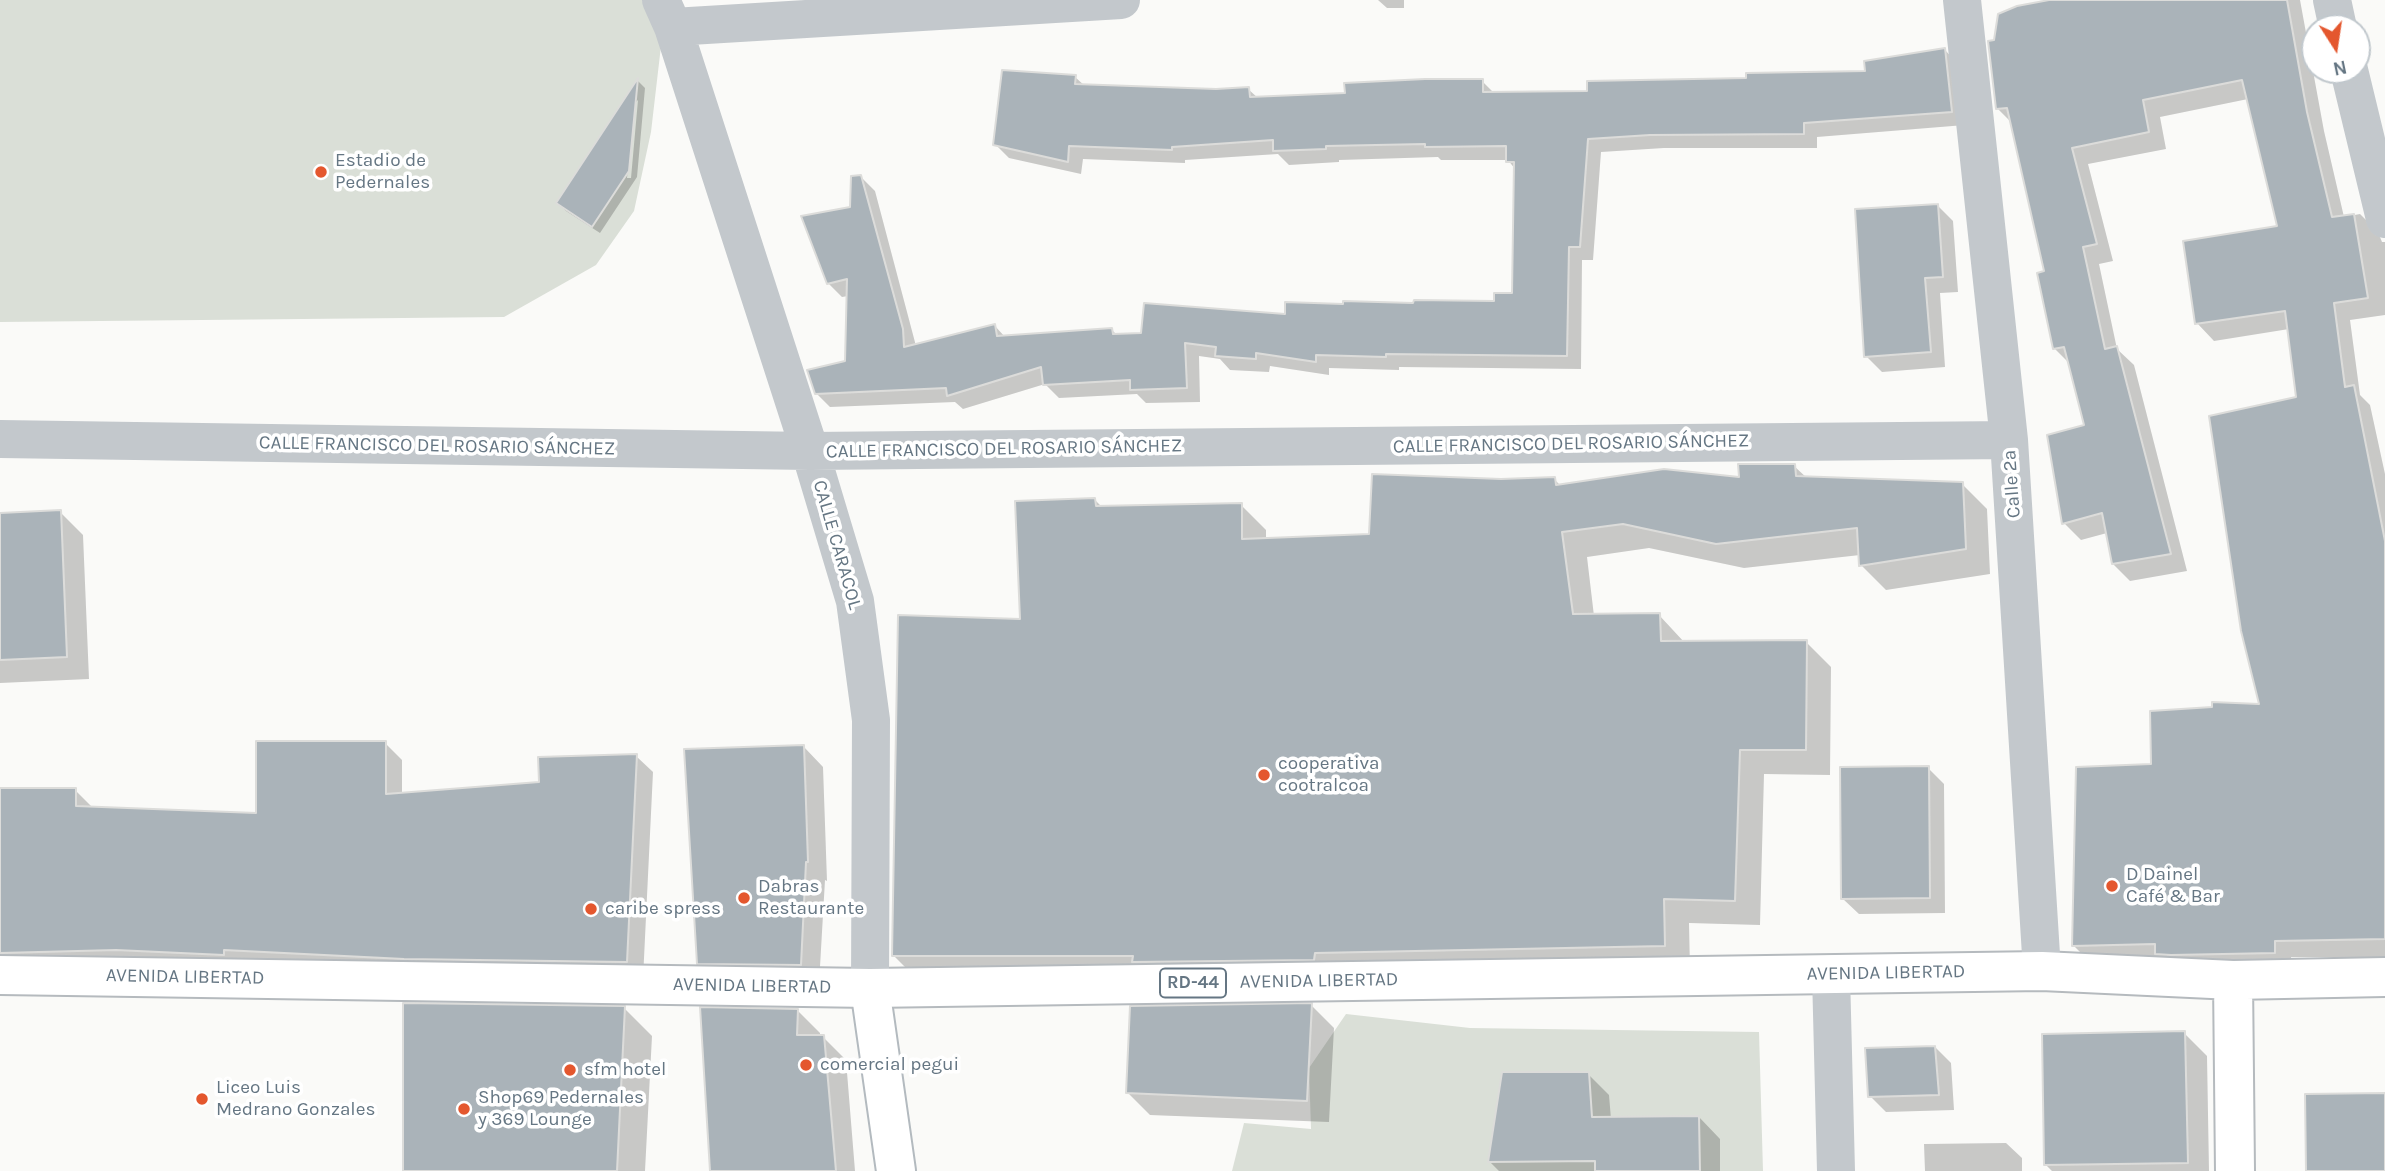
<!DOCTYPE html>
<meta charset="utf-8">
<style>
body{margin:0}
#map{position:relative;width:2385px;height:1171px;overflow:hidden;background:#fafaf8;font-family:Karla,sans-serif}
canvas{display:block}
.north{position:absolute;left:2301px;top:14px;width:70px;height:70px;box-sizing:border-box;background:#fff;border:2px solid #c1c8cd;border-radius:50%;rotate:168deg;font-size:19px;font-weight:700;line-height:28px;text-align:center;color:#657683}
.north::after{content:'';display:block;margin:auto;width:24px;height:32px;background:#e4572e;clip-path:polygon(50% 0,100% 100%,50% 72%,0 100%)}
</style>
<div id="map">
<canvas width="2385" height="1171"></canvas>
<div class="north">N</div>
</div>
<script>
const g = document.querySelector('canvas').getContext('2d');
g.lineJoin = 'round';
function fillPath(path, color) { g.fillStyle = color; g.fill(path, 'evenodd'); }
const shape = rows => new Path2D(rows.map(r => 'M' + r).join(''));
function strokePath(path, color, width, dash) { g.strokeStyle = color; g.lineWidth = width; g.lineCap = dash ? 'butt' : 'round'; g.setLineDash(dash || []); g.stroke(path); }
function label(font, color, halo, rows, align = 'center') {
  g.font = font + ' Karla,sans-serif'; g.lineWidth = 7; g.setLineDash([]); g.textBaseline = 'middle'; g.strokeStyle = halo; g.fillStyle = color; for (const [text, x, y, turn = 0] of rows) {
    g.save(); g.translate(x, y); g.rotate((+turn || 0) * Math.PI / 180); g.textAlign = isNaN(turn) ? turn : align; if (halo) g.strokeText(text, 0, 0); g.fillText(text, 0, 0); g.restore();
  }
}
const green = shape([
 [0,0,642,0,661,46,651,132,634,211,596,265,504,317,0,322],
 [1346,1014,1470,1028,1759,1032,1763,1171,1232,1171,1244,1123,1311,1129,1309,1068]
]);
const shadow = shape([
 [1378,0,1404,0,1404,8,1387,8],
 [2059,0,2300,0,2324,131,2344,217,2360,214,2378,232,2382,242,2385,242,2385,315,2350,320,2360,395,2370,405,2385,474,2385,957,2291,957,2292,969,2091,963,2073,945,2153,766,2261,706,2298,399,2289,329,2214,341,2197,323,2279,227,2248,99,2160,117,2166,149,2088,164,2113,261,2099,264,2117,349,2134,365,2187,571,2130,581,2113,564,2107,533,2081,540,2064,523,2086,427,2070,364,2054,348,2047,273,2012,123,1997,108],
 [1945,50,1958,64,1965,125,1817,137,1817,148,1664,148,1601,152,1593,260,1582,260,1581,369,1399,367,1399,370,1329,368,1329,375,1270,366,1269,372,1230,370,1220,359,1199,356,1200,402,1146,403,1137,394,1059,398,1045,384,963,409,955,402,830,407,816,393,846,363,848,296,842,297,828,283,861,177,875,191,916,346,995,326,1005,337,1112,330,1117,335,1142,334,1287,316,1415,305,1496,303,1514,295,1515,169,1508,160,1441,160,1438,157,1339,160,1339,162,1289,165,1278,154,1185,160,1185,163,1083,159,1081,174,1009,158,995,144,1075,77,1085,86,1216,91,1248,89,1258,98,1346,94,1482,81,1495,94,1589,93,1867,73],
 [638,81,645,88,637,177,600,233,566,211,558,203],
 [638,100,631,178,627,178,634,104],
 [1937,205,1953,221,1958,292,1940,293,1945,367,1882,372,1866,356],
 [1794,466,1807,478,1962,484,1987,509,1990,574,1886,590,1861,565,1860,555,1744,568,1649,548,1587,557,1594,616,1659,615,1685,643,1806,642,1831,667,1830,775,1764,774,1760,925,1689,923,1690,970,919,981,894,956,1022,621,1095,500,1102,507,1241,505,1266,530,1266,540,1371,535,1501,481,1554,479,1561,486,1741,479],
 [60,512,83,535,89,679,0,683,0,515],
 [385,743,402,760,402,794,540,784,636,756,653,772,643,979,0,972,0,790,75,790,92,807,258,815],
 [804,747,823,767,827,881,825,880,819,984,719,982,699,963],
 [1928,768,1944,784,1945,913,1859,914,1843,899],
 [1311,1005,1334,1028,1329,1122,1150,1115,1127,1092],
 [624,1008,652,1036,645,1171,405,1171],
 [798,1011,820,1033,820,1037,823,1037,846,1060,855,1171,712,1171],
 [2184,1033,2207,1056,2209,1171,2052,1171,2046,1165],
 [1935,1047,1951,1063,1954,1110,1886,1112,1870,1096],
 [1588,1074,1609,1095,1611,1119,1699,1117,1720,1139,1720,1171,1499,1171,1490,1162],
 [2006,1143,2022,1158,2022,1171,1925,1171,1924,1144]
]);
const building = shape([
 [2049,0,2287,0,2307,112,2332,217,2354,214,2368,298,2334,303,2345,387,2354,385,2385,541,2385,939,2275,941,2275,953,2171,955,2155,954,2155,944,2072,946,2076,767,2151,764,2150,711,2212,707,2212,702,2259,704,2241,631,2209,416,2296,397,2285,311,2195,324,2183,241,2277,226,2242,80,2143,100,2149,132,2072,148,2097,244,2083,247,2105,349,2117,346,2171,554,2112,564,2102,513,2062,524,2047,435,2084,425,2064,347,2053,349,2037,273,2044,271,2007,108,1996,109,1988,41,1994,40,1998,14,2017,6,2049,0],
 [1945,48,1952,112,1804,123,1804,134,1650,135,1588,139,1580,247,1569,247,1567,356,1386,354,1386,357,1316,355,1316,362,1256,353,1256,359,1215,356,1216,347,1185,343,1187,388,1130,390,1130,380,1043,385,1041,367,947,396,946,388,815,394,807,370,845,361,847,279,827,284,801,216,850,207,851,176,861,175,903,329,904,347,995,324,997,336,1112,328,1113,334,1141,333,1144,303,1285,314,1285,302,1343,304,1343,301,1413,303,1414,300,1494,301,1494,293,1512,293,1514,162,1506,162,1506,146,1425,147,1425,144,1326,146,1326,149,1273,151,1273,140,1172,147,1172,150,1069,146,1068,162,993,145,1002,70,1076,75,1075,84,1216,89,1249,87,1250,97,1345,93,1344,83,1425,79,1483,79,1483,92,1587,91,1587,81,1746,78,1746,73,1865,71,1864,61,1945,48],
 [638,78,629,171,592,227,556,203,638,78],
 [1938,204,1943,277,1925,278,1931,352,1864,357,1855,209,1938,204],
 [1738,464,1795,464,1796,476,1963,482,1966,549,1859,566,1857,528,1716,544,1623,524,1562,532,1573,614,1660,613,1661,641,1807,640,1806,750,1740,750,1735,901,1664,899,1665,946,1315,953,1314,960,1132,962,1133,956,892,956,898,615,1020,619,1015,501,1095,498,1096,506,1242,503,1242,539,1369,534,1372,474,1501,479,1555,477,1556,485,1664,469,1739,477,1738,464],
 [61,510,67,657,0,660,0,513,61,510],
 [256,741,386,741,386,794,539,782,538,757,637,754,627,962,404,959,224,950,224,955,116,950,0,953,0,788,76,788,76,806,256,813,256,741],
 [804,745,808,862,806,862,801,965,697,964,684,749,804,745],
 [1929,766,1930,898,1841,899,1840,767,1929,766],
 [403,1003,625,1006,617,1171,403,1171,403,1003],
 [1312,1003,1307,1101,1126,1093,1130,1006,1312,1003],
 [700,1007,798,1009,797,1035,824,1035,836,1171,710,1171,700,1007],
 [2185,1031,2188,1163,2044,1165,2042,1034,2185,1031],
 [1935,1046,1939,1095,1868,1097,1865,1048,1935,1046],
 [1502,1072,1589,1072,1592,1117,1699,1116,1700,1171,1595,1171,1595,1161,1488,1162,1502,1072],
 [2385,1093,2385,1171,2306,1171,2305,1094,2385,1093]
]);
const minor = shape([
 [661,0,673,27,810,451,855,601,871,720,870,988],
 [1962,0,2009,440,2042,971],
 [2332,0,2338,28],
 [673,27,1121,0],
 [2349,70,2385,219],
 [0,439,810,451,2009,440],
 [1831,974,1836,1171]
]);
const secondary = shape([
 [870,988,896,1171]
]);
const primary = shape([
 [0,975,870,988,2042,971,2233,980,2385,977],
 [2233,980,2235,1171]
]);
const markers = [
 [321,172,7,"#e4572e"],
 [1264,775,7,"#e4572e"],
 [2112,886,7,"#e4572e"],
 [744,898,7,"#e4572e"],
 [591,909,7,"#e4572e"],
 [806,1065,7,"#e4572e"],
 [570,1070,7,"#e4572e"],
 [202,1099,7,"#e4572e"],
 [464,1109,7,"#e4572e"]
];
const shields = [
 [1193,983,66]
];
const shieldNames = [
 ["RD-44",1193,983]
];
const poiNames = [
 ["Estadio de",335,161],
 ["Pedernales",335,183],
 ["cooperativa",1278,764],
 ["cootralcoa",1278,786],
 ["D Dainel",2126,875],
 ["Café & Bar",2126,897],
 ["Dabras",758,887],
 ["Restaurante",758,909],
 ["caribe spress",605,909],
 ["comercial pegui",820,1065],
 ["sfm hotel",584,1070],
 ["Liceo Luis",216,1088],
 ["Medrano Gonzales",216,1110],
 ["Shop69 Pedernales",478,1098],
 ["y 369 Lounge",478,1120]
];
const streetNames = [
 ["CALLE FRANCISCO DEL ROSARIO SÁNCHEZ",1571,444,-1],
 ["CALLE FRANCISCO DEL ROSARIO SÁNCHEZ",437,446,1],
 ["CALLE FRANCISCO DEL ROSARIO SÁNCHEZ",1004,449,-1],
 ["Calle 2ª",2012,484,-94],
 ["CALLE CARACOL",837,545,74],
 ["AVENIDA LIBERTAD",1886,973,-1],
 ["AVENIDA LIBERTAD",185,977,1],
 ["AVENIDA LIBERTAD",1319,981,-1],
 ["AVENIDA LIBERTAD",752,986,1]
];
fillPath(green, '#dadfd7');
fillPath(shadow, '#0003');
fillPath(building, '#aab3b9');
strokePath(building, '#dcdcda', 2);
strokePath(secondary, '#b3babf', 42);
strokePath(primary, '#b5babe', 42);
strokePath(minor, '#c3c8cc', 38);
strokePath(secondary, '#fff', 38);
strokePath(primary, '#fff', 38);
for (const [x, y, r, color] of markers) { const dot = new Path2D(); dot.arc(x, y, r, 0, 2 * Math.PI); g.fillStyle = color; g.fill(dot); strokePath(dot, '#fff', 2.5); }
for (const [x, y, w] of shields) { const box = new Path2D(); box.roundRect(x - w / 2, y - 14.5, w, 29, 5); g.fillStyle = '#fff'; g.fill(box); strokePath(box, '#657683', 2); }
label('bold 18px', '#657683', null, shieldNames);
label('19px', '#657683', '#fff', poiNames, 'left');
label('19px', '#657683', '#fff', streetNames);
</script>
